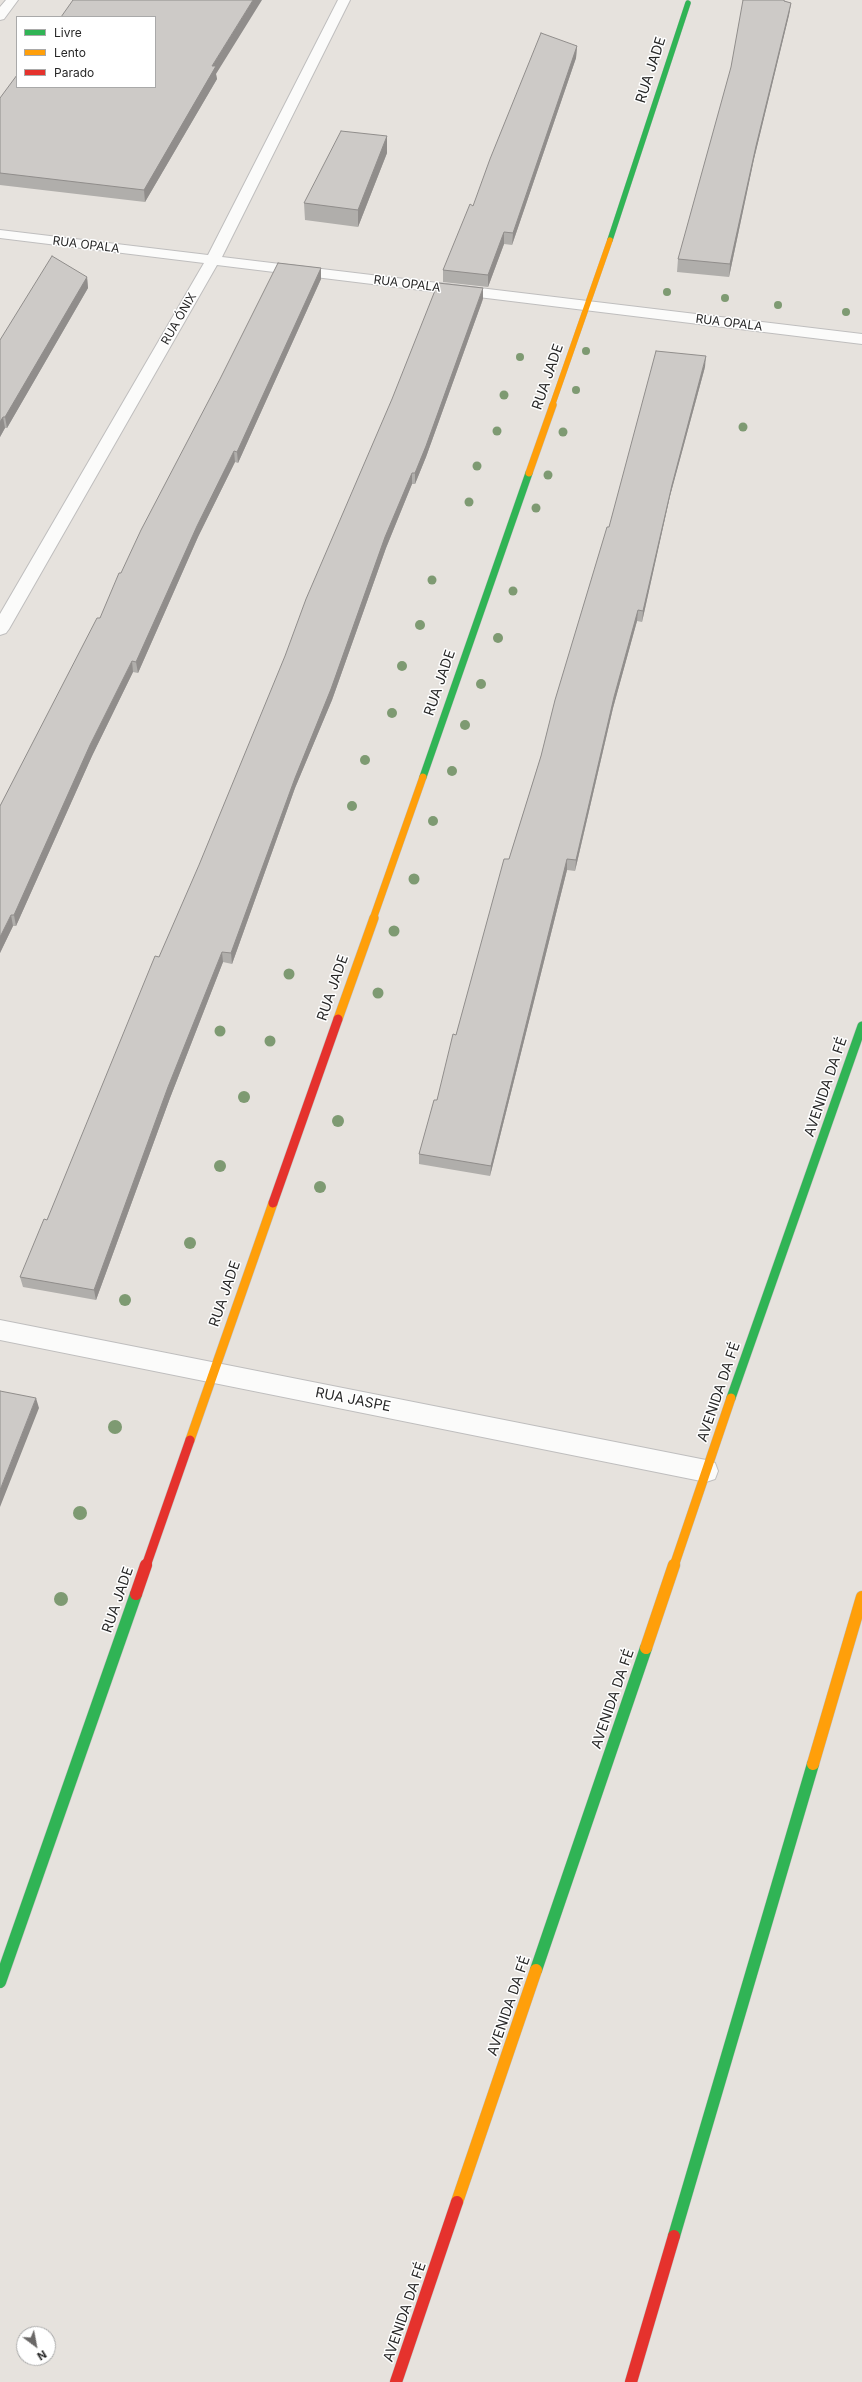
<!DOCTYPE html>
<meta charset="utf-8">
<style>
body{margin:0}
#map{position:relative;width:862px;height:2382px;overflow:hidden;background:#e6e2dd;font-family:Inter,sans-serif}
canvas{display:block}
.legend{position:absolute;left:16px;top:16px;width:140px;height:72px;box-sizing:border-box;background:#fff;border:1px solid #a9a9a9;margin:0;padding:5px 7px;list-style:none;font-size:12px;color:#272727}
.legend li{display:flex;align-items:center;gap:8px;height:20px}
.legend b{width:20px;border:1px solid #a9a9a9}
.north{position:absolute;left:16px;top:2326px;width:40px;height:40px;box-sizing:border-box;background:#fff;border:1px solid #a9a9a9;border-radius:50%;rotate:148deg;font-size:11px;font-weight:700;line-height:16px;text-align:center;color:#272727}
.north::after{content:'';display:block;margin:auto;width:14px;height:18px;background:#6a6867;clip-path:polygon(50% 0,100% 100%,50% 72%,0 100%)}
</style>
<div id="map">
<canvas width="862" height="2382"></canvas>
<ul class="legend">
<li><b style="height:5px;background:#30b455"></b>Livre</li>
<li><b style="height:5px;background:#ff9f0a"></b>Lento</li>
<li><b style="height:5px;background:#e5322d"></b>Parado</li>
</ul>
<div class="north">N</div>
</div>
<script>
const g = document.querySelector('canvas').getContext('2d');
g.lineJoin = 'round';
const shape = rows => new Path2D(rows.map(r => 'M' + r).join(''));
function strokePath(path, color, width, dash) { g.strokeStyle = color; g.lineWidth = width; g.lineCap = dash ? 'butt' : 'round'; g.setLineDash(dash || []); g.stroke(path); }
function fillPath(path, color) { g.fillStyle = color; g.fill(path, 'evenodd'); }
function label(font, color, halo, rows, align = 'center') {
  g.font = font + ' Inter,sans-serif'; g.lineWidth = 3; g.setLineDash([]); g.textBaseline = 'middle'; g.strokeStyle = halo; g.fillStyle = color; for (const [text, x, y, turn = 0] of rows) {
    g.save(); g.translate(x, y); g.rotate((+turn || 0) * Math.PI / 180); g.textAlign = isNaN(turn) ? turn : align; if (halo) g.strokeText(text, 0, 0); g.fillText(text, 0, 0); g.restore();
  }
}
const street = shape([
 [6,0,18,0,4,19,0,20,0,7,6,0],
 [338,0,350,0,222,257,862,334,862,344,217,265,9,629,6,633,0,635,0,614,204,263,0,238,0,230,208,255,338,0],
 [0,1320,706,1460,715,1463,718,1471,715,1479,706,1482,0,1340,0,1320]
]);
const fastFar3 = shape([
 [610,240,688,3]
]);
const fastFar2 = shape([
 [423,777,529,473]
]);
const fastFar1 = shape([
 [731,1398,862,1026]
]);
const fast = shape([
 [536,1970,646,1648],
 [0,1982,136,1594],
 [674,2236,813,1764]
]);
const slowFar3 = shape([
 [552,406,610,240]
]);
const slowFar2 = shape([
 [529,473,553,405],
 [373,919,423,777]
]);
const slowFar1 = shape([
 [338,1019,374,918],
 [190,1440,273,1203],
 [674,1566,731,1398]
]);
const slow = shape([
 [646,1648,674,1565],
 [813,1764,862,1597],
 [457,2202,536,1970]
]);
const jamFar1 = shape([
 [273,1203,338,1019],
 [146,1566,190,1440]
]);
const jam = shape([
 [136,1594,146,1565],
 [396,2382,457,2202],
 [631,2382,674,2236]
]);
const trees = [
 [667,292,4],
 [725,298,4],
 [778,305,4],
 [846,312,4],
 [586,351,4],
 [520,357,4],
 [576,390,4],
 [504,395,4.5],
 [743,427,4.5],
 [497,431,4.5],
 [563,432,4.5],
 [477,466,4.5],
 [548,475,4.5],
 [469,502,4.5],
 [536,508,4.5],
 [432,580,4.5],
 [513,591,4.5],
 [420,625,5],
 [498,638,5],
 [402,666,5],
 [481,684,5],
 [392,713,5],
 [465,725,5],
 [365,760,5],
 [452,771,5],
 [352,806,5],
 [433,821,5],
 [414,879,5.5],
 [394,931,5.5],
 [289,974,5.5],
 [378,993,5.5],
 [220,1031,5.5],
 [270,1041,5.5],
 [244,1097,6],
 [338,1121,6],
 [220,1166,6],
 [320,1187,6],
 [190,1243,6],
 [125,1300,6],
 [115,1427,7],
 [80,1513,7],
 [61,1599,7]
];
const wall = shape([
 [784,1,791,3,789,15,754,159,729,277,677,272,678,259],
 [577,46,576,58,512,245,504,244,488,287,443,282,443,270],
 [216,74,217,79,145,202,0,185,0,98],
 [387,136,387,153,358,227,305,220,304,203],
 [321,268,321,279,238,463,235,462,198,537,138,673,133,672,92,756,16,926,13,926,0,953,0,806,100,618,121,573],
 [87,277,88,288,7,428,5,428,0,437,0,340],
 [483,299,426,457,415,484,412,484,386,548,332,700,295,788,232,964,223,962,170,1098,96,1300,23,1287,20,1277,47,1220,159,957],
 [705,367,670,496,642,622,637,621,613,708,575,871,567,870,490,1176,419,1164,419,1154,437,1100,456,1035,509,859,541,756]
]);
const shadedWall = shape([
 [253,0,262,0,216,74,217,79,145,202,144,190,212,66],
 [791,3,789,15,754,159,729,277,730,264,756,146],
 [577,46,576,58,512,245,513,233],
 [387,136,387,153,358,227,358,210],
 [504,232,504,244,488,287,488,275],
 [321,268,321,279,238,463,237,452],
 [87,277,88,288,7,428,5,417],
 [483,288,483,299,426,457,415,484,415,473],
 [706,356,705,367,670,496,642,622,643,611,672,485],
 [3,417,5,428,0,437,0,422],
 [234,451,235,462,198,537,138,673,136,662,197,526],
 [412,473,412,484,386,548,332,700,295,788,232,964,231,953,295,778,385,537],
 [638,610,637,621,613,708,575,871,576,860,614,697],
 [132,661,133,672,92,756,16,926,14,915,90,745],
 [567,859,567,870,490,1176,491,1166],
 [11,915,13,926,0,953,0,937],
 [222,952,223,962,170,1098,96,1300,94,1290,168,1087],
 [36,1398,39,1408,0,1507,0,1490]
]);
const building = shape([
 [73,0,253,0,212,66,216,66,144,190,0,173,0,98,17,75,17,87,155,87,155,17,61,17,73,0],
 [743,0,784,0,784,1,791,3,756,146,730,264,678,259,731,67,743,0],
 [541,33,577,46,513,233,504,232,488,275,443,270,470,204,473,206,490,159,541,33],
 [341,131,387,136,358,210,304,203,341,131],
 [52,256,87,277,5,417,3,417,0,422,0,340,52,256],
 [278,263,321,268,237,452,234,451,197,526,136,662,132,661,90,745,14,915,11,915,0,937,0,806,97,618,100,618,119,573,121,573,141,530,220,379,278,263],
 [438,283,483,288,426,446,415,473,412,473,385,537,331,689,295,778,231,953,222,952,168,1087,94,1290,20,1277,44,1219,47,1220,155,956,159,957,199,865,285,656,306,599,392,399,438,283],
 [656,351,706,356,672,485,643,611,638,610,614,697,576,860,567,859,491,1166,419,1154,434,1100,437,1100,453,1034,456,1035,504,859,509,859,541,756,555,700,607,527,609,527,656,351],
 [0,1391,36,1398,0,1490,0,1391]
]);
const farStreetnames = [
 ["RUA OPALA",86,245,7],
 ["RUA OPALA",407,284,7],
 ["RUA ÓNIX",179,319,-60],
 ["RUA OPALA",729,323,7]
];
const streetNames = [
 ["RUA JADE",651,70,-72],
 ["RUA JADE",548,377,-71],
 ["RUA JADE",440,683,-71],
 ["RUA JADE",333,988,-71],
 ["AVENIDA DA FÉ",826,1087,-71],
 ["RUA JADE",225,1294,-71],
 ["AVENIDA DA FÉ",719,1392,-71],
 ["RUA JASPE",353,1400,11],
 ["RUA JADE",118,1600,-71],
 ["AVENIDA DA FÉ",613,1699,-71],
 ["AVENIDA DA FÉ",509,2006,-71],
 ["AVENIDA DA FÉ",405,2312,-71]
];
strokePath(street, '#bfbebe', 2);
strokePath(fastFar3, '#bfbebe', 6);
strokePath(fastFar2, '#bfbebe', 8);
strokePath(fastFar1, '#bfbebe', 10);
strokePath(fast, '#bfbebe', 13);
strokePath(slowFar3, '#bfbebe', 6);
strokePath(slowFar2, '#bfbebe', 8);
strokePath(slowFar1, '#bfbebe', 10);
strokePath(slow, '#bfbebe', 13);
strokePath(jamFar1, '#bfbebe', 10);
strokePath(jam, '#bfbebe', 13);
fillPath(street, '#fbfbfa');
strokePath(fastFar3, '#30b455', 5.5);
strokePath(fastFar2, '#30b455', 7);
strokePath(fastFar1, '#30b455', 9);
strokePath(fast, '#30b455', 12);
strokePath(slowFar3, '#ff9f0a', 5.5);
strokePath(slowFar2, '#ff9f0a', 7);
strokePath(slowFar1, '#ff9f0a', 9);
strokePath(slow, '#ff9f0a', 12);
strokePath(jamFar1, '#e5322d', 9);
strokePath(jam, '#e5322d', 12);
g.fillStyle = '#7e9a72';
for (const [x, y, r] of trees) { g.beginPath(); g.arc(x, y, r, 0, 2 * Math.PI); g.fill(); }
fillPath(wall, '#b0aeab');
fillPath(shadedWall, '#908d8b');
fillPath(building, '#cdcac7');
strokePath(building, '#908d8b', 1);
label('12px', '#272727', '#fff', farStreetnames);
label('14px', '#272727', '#fff', streetNames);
</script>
